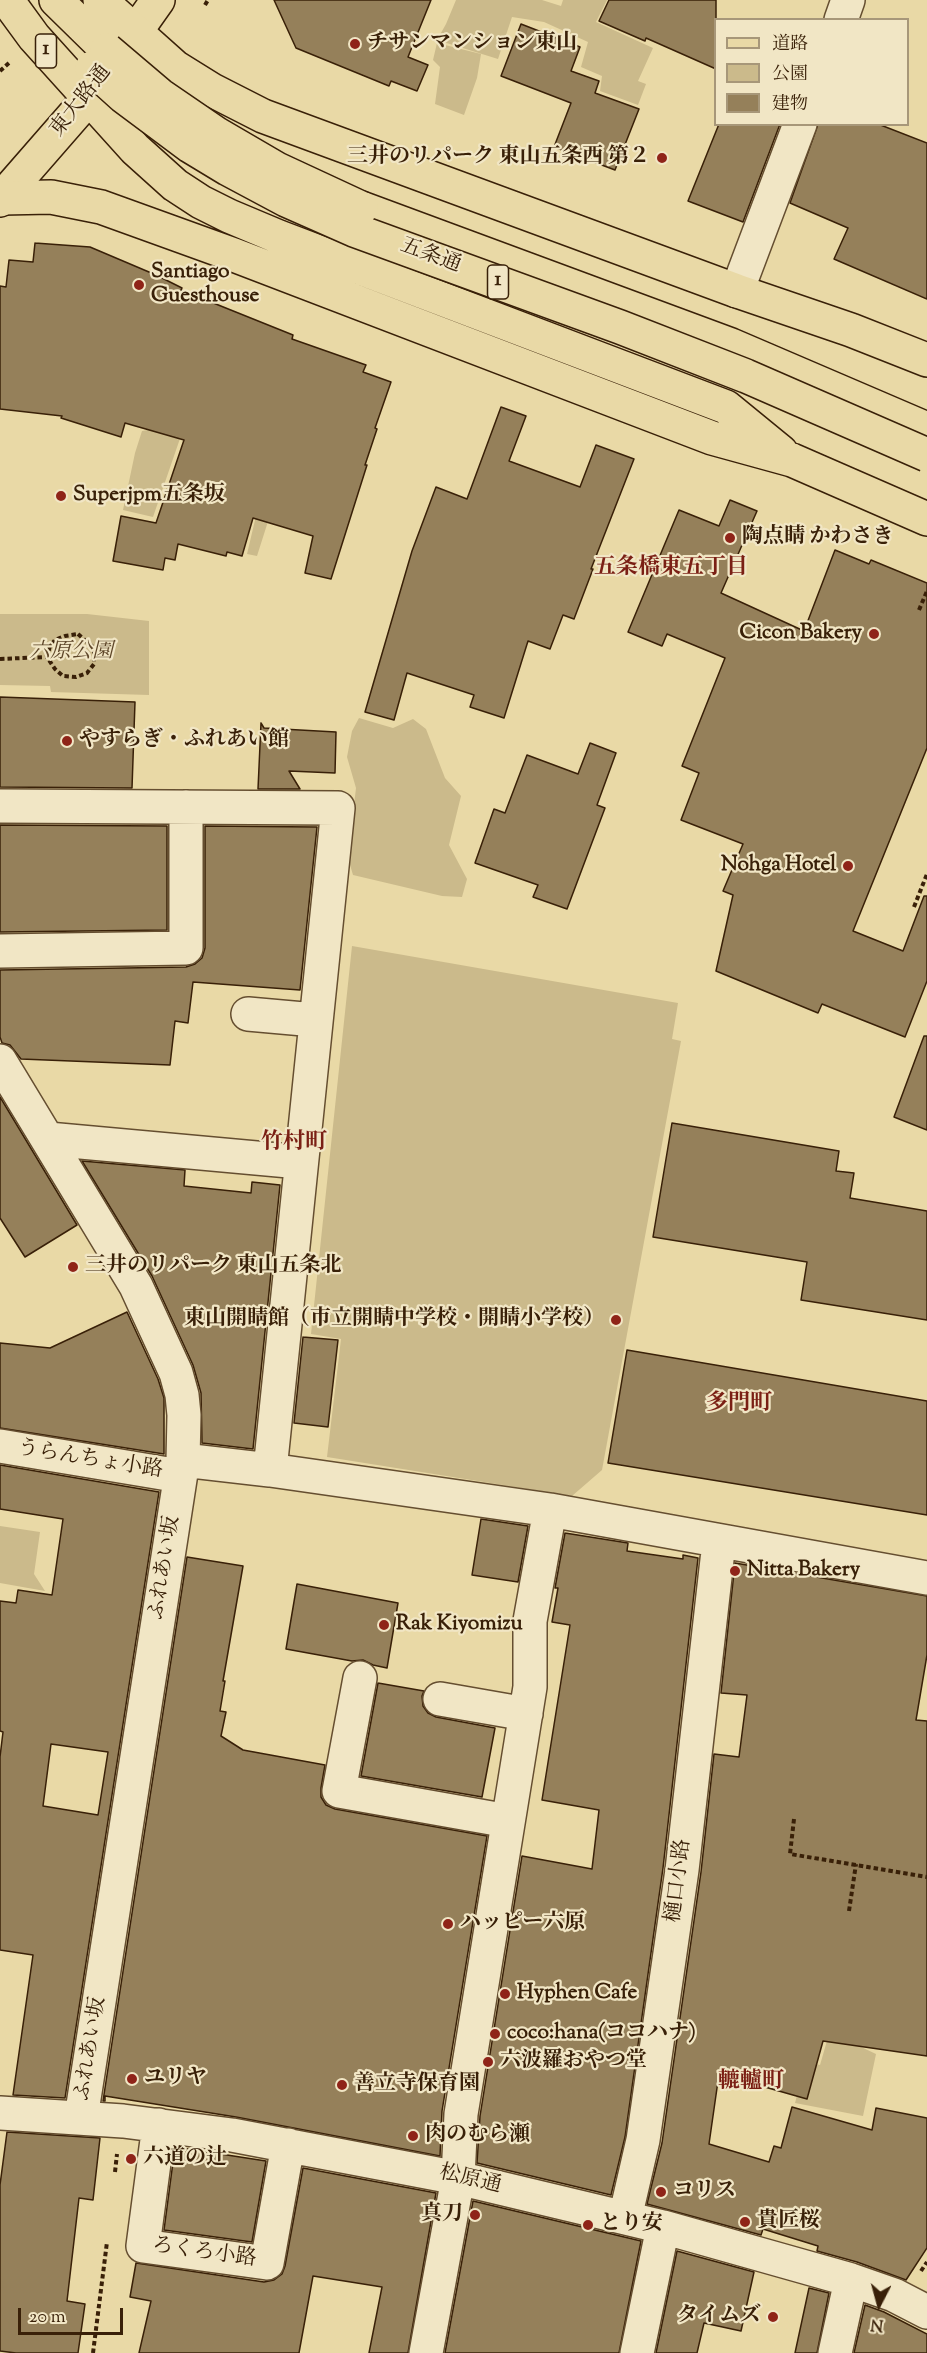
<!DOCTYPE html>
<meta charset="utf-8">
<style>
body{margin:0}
#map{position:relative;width:927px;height:2353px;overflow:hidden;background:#e9d9a6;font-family:"Sorts Mill Goudy","Noto Serif JP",serif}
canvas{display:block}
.legend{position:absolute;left:714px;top:18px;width:195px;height:108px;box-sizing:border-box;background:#f1e6c5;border:2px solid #a79779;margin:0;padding:8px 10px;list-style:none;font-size:18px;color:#392008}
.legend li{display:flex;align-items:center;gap:12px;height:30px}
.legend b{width:30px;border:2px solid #a79779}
.north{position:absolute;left:849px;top:2275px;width:60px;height:60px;-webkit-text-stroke:4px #f1e6c5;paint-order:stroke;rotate:186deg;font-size:16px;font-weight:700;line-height:24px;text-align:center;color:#392008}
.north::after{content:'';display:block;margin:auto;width:21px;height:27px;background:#392008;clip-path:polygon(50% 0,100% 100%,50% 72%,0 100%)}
.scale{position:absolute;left:18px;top:2308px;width:105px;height:27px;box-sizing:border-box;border:3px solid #392008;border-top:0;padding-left:8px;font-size:18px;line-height:21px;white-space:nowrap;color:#392008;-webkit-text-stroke:4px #f1e6c5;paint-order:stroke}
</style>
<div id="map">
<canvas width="927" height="2353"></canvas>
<ul class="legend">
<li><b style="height:8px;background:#e9d9a6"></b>道路</li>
<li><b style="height:16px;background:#cbba8b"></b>公園</li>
<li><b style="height:16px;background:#95805a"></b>建物</li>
</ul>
<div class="north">N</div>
<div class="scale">20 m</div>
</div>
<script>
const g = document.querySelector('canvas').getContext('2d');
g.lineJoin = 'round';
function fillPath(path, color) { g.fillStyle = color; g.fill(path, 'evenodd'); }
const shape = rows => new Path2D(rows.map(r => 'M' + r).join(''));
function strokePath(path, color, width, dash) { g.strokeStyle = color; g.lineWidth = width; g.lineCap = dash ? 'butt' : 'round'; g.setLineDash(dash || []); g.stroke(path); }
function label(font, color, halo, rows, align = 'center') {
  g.font = font + ' "Sorts Mill Goudy","Noto Serif JP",serif'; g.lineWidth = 4.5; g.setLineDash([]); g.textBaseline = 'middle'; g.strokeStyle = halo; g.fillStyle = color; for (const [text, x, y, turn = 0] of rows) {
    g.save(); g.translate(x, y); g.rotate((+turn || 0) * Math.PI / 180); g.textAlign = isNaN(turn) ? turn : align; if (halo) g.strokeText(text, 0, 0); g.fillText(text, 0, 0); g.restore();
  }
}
const green = shape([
 [456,0,542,0,561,6,563,0,607,0,596,22,653,48,638,81,646,84,638,105,600,91,602,76,581,67,588,42,544,22,512,17,498,59,437,40,446,24],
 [437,43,481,54,477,78,464,115,435,104,440,67,433,60],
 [185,424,153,517,123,510,135,453,142,431],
 [278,490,257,556,247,554,260,499],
 [0,614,87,614,149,621,149,695,51,692,50,686,0,685],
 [359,718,393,728,413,719,426,729,445,778,461,796,449,845,467,879,462,897,442,896,353,875,348,858,356,788,347,757,352,731],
 [352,946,678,1003,672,1039,681,1041,602,1470,572,1496,327,1457,341,1339,311,1334],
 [0,1526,40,1532,34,1574,45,1591,0,1583],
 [835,2013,859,2046,876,2054,863,2116,795,2103,803,2072,803,2061,820,2065]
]);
const building = shape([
 [274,0,431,0,408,57,428,65,417,91,391,81,389,86,296,48,274,0],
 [609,0,716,0,716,69,646,38,645,41,599,21,609,0],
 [521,24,580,47,571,71,599,81,595,93,639,109,615,170,554,147,571,103,501,76,521,24],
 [719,124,780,124,743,222,688,201,719,124],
 [818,124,878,124,927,143,927,299,834,259,848,228,790,203,818,124],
 [35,243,90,247,156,275,182,288,181,290,293,335,292,339,366,365,363,372,391,382,375,428,377,429,365,465,367,465,331,579,305,573,313,536,253,518,242,556,227,552,226,556,178,544,175,560,165,558,163,570,113,561,121,516,156,523,184,440,125,423,121,437,61,418,62,416,0,409,0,286,6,287,9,260,33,262,35,243],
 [501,407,526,416,509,461,580,487,596,445,634,459,591,569,593,569,574,619,563,615,550,649,528,641,504,718,470,707,474,695,407,673,394,720,365,712,412,551,436,487,467,499,501,407],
 [730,500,757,511,721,593,804,631,835,550,869,564,871,560,927,583,927,748,853,931,903,951,924,896,927,896,927,981,905,1037,822,1004,818,1013,716,971,733,895,723,891,743,844,681,820,699,773,682,766,725,658,667,634,662,646,628,632,679,510,719,526,730,500],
 [0,697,135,702,132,788,0,787,0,697],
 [261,723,264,728,336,732,335,773,289,771,300,789,258,789,261,723],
 [590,743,616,753,597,805,605,808,567,909,533,897,538,885,475,863,494,809,505,813,527,755,578,774,590,743],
 [0,825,167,826,167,930,0,932,0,825],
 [205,826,317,827,300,990,193,982,188,1023,175,1021,170,1065,21,1059,10,1045,2,1043,0,1037,0,970,186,967,195,964,202,958,205,948,205,826],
 [924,1036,927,1036,927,1130,894,1117,924,1036],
 [0,1097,77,1225,25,1257,0,1218,0,1097],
 [672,1123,839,1151,836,1171,854,1173,850,1198,927,1211,927,1320,801,1300,807,1262,653,1237,672,1123],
 [82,1161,185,1170,184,1186,251,1193,252,1182,280,1185,253,1449,202,1443,201,1393,193,1365,152,1276,82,1161],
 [127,1312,158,1379,164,1398,164,1454,0,1428,0,1343,50,1348,127,1312],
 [303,1337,338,1340,328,1427,294,1423,303,1337],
 [627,1350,927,1401,927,1515,608,1463,627,1350],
 [0,1465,159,1492,65,2098,13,2095,33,1955,0,1950,0,1757,3,1732,0,1731,0,1601,16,1603,18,1590,52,1595,63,1519,0,1509,0,1465],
 [51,1744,108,1752,98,1815,43,1806,51,1744],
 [481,1519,528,1526,518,1582,472,1575,481,1519],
 [565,1533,628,1543,627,1551,683,1559,683,1555,698,1558,663,1868,625,2137,611,2195,477,2163,480,2116,522,1856,592,1869,599,1810,542,1800,570,1625,552,1622,558,1588,555,1588,565,1533],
 [187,1557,243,1566,223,1681,225,1681,220,1711,226,1712,221,1736,243,1750,325,1765,321,1788,321,1797,326,1805,335,1809,487,1836,442,2111,440,2156,236,2117,105,2096,105,2101,103,2101,187,1557],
 [735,1563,927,1596,927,1655,916,1720,927,1721,927,2056,823,2041,807,2099,719,2074,709,2144,769,2162,774,2146,781,2148,792,2107,872,2130,876,2108,927,2118,927,2248,906,2280,857,2262,817,2251,818,2246,763,2229,761,2235,647,2204,662,2143,701,1872,714,1754,739,1757,747,1695,721,1693,735,1563],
 [297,1584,398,1603,387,1668,373,1665,363,1660,352,1661,286,1649,297,1584],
 [378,1683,424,1691,422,1696,423,1706,428,1713,436,1717,495,1728,482,1797,361,1776,378,1683],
 [7,2132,100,2138,93,2200,79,2198,67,2301,85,2304,78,2353,16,2353,0,2351,0,2185,7,2132],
 [175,2147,266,2161,252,2242,164,2230,175,2147],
 [303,2168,436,2193,408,2353,369,2353,382,2287,313,2276,299,2353,139,2353,151,2301,130,2297,136,2263,264,2282,274,2280,282,2274,285,2266,303,2168],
 [473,2201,641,2241,619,2353,445,2353,473,2201],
 [677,2251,754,2272,741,2331,704,2323,697,2353,656,2353,677,2251],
 [809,2288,829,2293,817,2353,795,2353,809,2288],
 [865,2305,884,2312,927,2334,927,2353,854,2353,865,2305]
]);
const path = shape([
 [205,5,208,0],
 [0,71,10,62],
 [919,610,927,591],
 [78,634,94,648,94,664,87,673,76,677,63,676,55,669,47,657,50,646,55,640,65,636,78,634],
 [0,659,47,657],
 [914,907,927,874],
 [794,1819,790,1854,927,1877],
 [849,1911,856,1864],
 [115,2172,117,2154],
 [921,2271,927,2262],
 [93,2353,107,2242]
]);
const minor = shape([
 [841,20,848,0],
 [737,291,800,124],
 [0,806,338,808,270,1470],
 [0,951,186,948,186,807],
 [248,1014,315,1020],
 [0,1061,136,1286,176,1373,182,1395,184,1415,183,1460,81,2118],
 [48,1139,300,1162],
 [0,1446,180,1476],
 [183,1460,270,1470,550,1510,927,1578],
 [360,1678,339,1791,508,1821],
 [440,1699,526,1714],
 [0,2113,123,2121,232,2135,458,2178,663,2227,851,2280,894,2295,927,2312],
 [159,2125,143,2246,267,2263,288,2145],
 [625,2218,643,2140,682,1870,719,1542],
 [426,2353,458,2178,461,2114,530,1687,530,1621,550,1510],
 [637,2353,663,2227],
 [835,2353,851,2280]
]);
const major = shape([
 [0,200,88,99,158,0]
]);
const highway = shape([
 [7,0,34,37,135,149,175,185,201,202,229,216,279,237,726,407,781,452],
 [56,0,107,50],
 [100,0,175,67,212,90,263,116,737,291,851,330,927,360],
 [2,198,51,197,101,207,234,255,712,438,792,460,927,519],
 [361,208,731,345,927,429]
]);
const highwayBridge = shape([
 [107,50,160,95,217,134,277,169,361,208],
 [92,68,123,96,190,146,228,169,286,200,354,230,620,327,746,376,927,455]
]);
const markers = [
 [355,44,6,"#8f2418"],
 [662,158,6,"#8f2418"],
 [139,285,6,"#8f2418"],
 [61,496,6,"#8f2418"],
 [730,538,6,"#8f2418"],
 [874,634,6,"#8f2418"],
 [67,741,6,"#8f2418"],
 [848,866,6,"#8f2418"],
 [73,1267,6,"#8f2418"],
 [616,1320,6,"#8f2418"],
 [735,1571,6,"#8f2418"],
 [384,1625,6,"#8f2418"],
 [448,1924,6,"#8f2418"],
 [505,1994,6,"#8f2418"],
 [495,2034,6,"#8f2418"],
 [488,2062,6,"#8f2418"],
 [132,2079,6,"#8f2418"],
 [342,2085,6,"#8f2418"],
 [413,2136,6,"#8f2418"],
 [131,2159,6,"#8f2418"],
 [661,2192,6,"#8f2418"],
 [475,2215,6,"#8f2418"],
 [745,2222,6,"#8f2418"],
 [588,2225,6,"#8f2418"],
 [773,2317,6,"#8f2418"]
];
const shields = [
 [46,51,21],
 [498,282,21]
];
const shieldNames = [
 ["1",46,51],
 ["1",498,282]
];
const poiNames = [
 ["チサンマンション東山",367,44],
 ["三井のリパーク 東山五条西 第２",650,158,"right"],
 ["Santiago",151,273],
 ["Guesthouse",151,297],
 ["Superjpm五条坂",73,496],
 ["陶点睛 かわさき",742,538],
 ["Cicon Bakery",862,634,"right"],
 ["やすらぎ・ふれあい館",79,741],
 ["Nohga Hotel",836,866,"right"],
 ["三井のリパーク 東山五条北",85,1267],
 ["東山開睛館（市立開睛中学校・開睛小学校）",604,1320,"right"],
 ["Nitta Bakery",747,1571],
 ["Rak Kiyomizu",396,1625],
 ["ハッピー六原",460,1924],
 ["Hyphen Cafe",517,1994],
 ["coco:hana(ココハナ)",507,2034],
 ["六波羅おやつ堂",500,2062],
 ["ユリヤ",144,2079],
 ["善立寺保育園",354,2085],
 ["肉のむら瀬",425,2136],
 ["六道の辻",143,2159],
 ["コリス",673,2192],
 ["真刀",463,2215,"right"],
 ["貴匠桜",757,2222],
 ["とり安",600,2225],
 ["タイムズ",761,2317,"right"]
];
const streetNames = [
 ["東大路通",82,102,-52],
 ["五条通",430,257,20],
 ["うらんちょ小路",90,1461,9],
 ["ふれあい坂",166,1568,-81],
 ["樋口小路",680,1881,-83],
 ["ふれあい坂",92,2049,-81],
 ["松原通",470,2181,13],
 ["ろくろ小路",204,2254,8]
];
const parkNames = [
 ["六原公園",71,653]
];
const neighbourhoodNames = [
 ["五条橋東五丁目",671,569],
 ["竹村町",294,1144],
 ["多門町",739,1405],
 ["轆轤町",751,2083]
];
fillPath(green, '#cbba8b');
fillPath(building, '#95805a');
strokePath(building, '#392008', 1.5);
strokePath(minor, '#654e30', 36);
strokePath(major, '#392008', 36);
strokePath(highway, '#392008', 36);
strokePath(path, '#392008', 4, [4.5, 3]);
strokePath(minor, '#f1e6c5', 33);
strokePath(major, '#e9d9a6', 33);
strokePath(highway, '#e9d9a6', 33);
strokePath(highwayBridge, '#392008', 36, []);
strokePath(highwayBridge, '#e9d9a6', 33);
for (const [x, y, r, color] of markers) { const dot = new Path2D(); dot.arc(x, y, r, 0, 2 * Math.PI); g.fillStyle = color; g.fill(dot); strokePath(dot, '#f1e6c5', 2); }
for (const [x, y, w] of shields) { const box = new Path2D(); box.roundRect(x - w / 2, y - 17, w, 34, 4.5); g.fillStyle = '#f1e6c5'; g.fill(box); strokePath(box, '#392008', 1.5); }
label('bold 20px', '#392008', null, shieldNames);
label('bold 21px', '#392008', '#f1e6c5', poiNames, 'left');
label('21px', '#392008', '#f1e6c5', streetNames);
label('italic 21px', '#5e4629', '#f1e6c5', parkNames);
label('bold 22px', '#7a1f14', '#f1e6c5', neighbourhoodNames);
</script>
